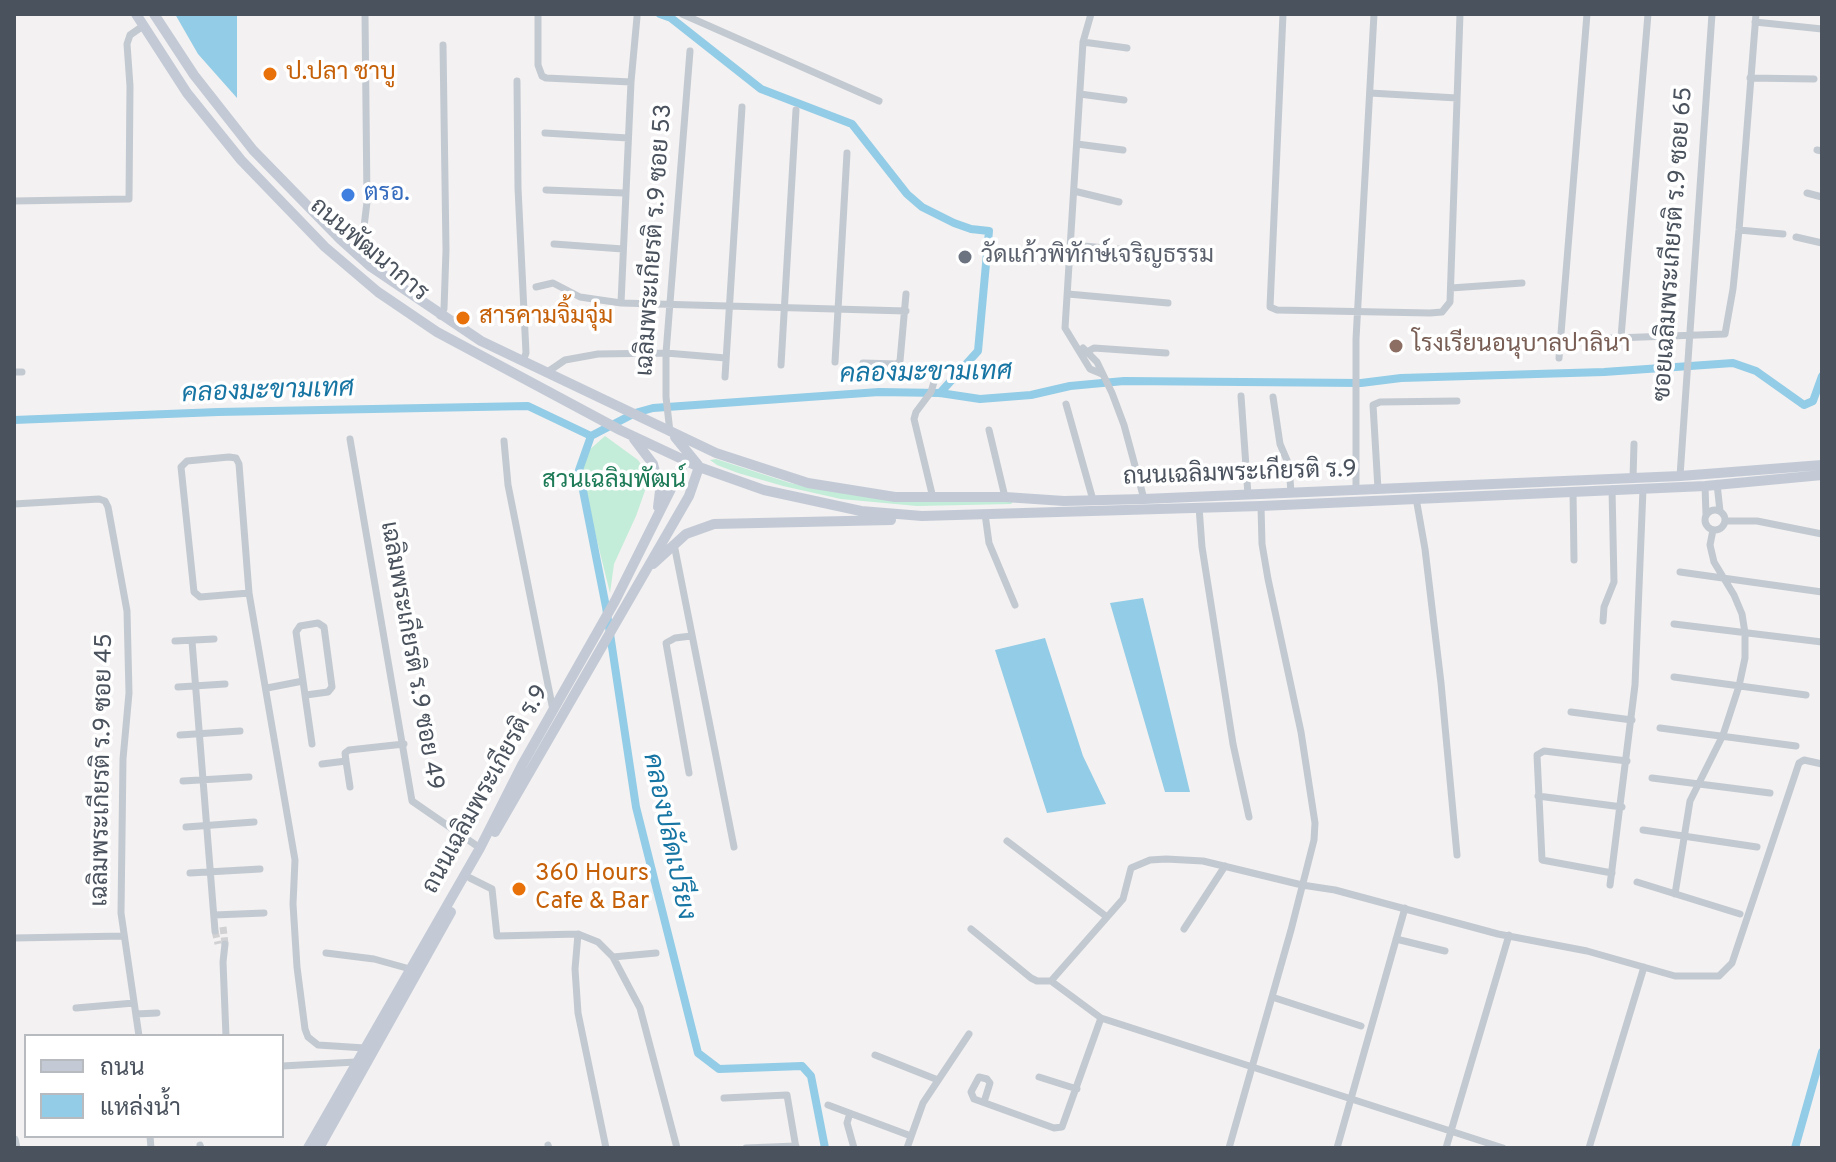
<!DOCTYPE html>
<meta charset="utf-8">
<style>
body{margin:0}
#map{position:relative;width:1836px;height:1162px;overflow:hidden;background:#f3f1f1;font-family:Overpass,Sarabun,sans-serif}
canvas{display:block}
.frame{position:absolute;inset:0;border:16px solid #4a525d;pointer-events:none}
.legend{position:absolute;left:24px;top:1034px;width:260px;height:104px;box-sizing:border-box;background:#fff;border:2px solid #b7babe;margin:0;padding:10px 14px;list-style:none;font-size:24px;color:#4a525d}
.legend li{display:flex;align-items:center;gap:16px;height:40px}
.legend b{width:40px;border:2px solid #b7babe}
</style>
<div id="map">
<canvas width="1836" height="1162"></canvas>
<div class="frame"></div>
<ul class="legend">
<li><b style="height:10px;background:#c3cad6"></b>ถนน</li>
<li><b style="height:22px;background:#93cce6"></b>แหล่งน้ำ</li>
</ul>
</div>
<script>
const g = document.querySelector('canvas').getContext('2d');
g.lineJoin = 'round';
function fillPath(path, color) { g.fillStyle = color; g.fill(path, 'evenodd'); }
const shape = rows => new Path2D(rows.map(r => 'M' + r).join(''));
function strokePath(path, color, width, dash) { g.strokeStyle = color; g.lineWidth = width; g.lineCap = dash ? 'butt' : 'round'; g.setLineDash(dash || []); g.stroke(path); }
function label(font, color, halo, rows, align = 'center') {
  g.font = font + ' Overpass,Sarabun,sans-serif'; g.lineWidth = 7; g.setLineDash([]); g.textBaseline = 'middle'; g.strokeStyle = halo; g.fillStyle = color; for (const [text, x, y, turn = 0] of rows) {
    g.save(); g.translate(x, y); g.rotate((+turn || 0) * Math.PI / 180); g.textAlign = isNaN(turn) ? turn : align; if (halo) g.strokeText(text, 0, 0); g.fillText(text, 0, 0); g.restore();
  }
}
const green = shape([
 [605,436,638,460,648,475,647,485,636,516,614,564,610,593,583,484,583,464,587,452],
 [716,459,790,483,868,497,1014,501,1011,504,917,506,841,499,783,486,738,473,717,465,710,460]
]);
const water = shape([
 [175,14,237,14,237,98,198,54],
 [1143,598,1190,792,1165,792,1110,603],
 [1045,638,1083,756,1106,804,1047,813,995,650]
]);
const canal = shape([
 [660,14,671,18,761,89,852,124,907,194,922,207,954,223,971,229,989,231,978,351,940,393],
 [14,420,218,412,528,406,591,436],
 [591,436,635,413,653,408,879,392,940,393,980,399,1031,395,1070,386,1124,381,1361,383,1401,378,1604,372,1733,363,1756,371,1804,405,1813,401,1822,376],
 [591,436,579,470,606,607,636,807,698,1053,719,1069,802,1066,811,1076,825,1148],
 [1795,1148,1822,1052]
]);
const minorTunnel = shape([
 [223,927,225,944],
 [215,931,218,944]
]);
const minor = shape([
 [538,14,538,65,542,76,546,78,631,82],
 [682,14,879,101],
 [1091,14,1083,42,1065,328,1090,369,1102,374],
 [1283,14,1270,307,1277,310,1430,313,1442,312,1450,302,1460,14],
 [1755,22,1822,29],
 [1083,42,1127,48],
 [1750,78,1814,79],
 [517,81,518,188,526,353,523,361],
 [1370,93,1457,98],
 [1080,94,1124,100],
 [545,133,628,138],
 [1077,144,1123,150],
 [1817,150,1822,151],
 [546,190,624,193],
 [1074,191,1119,202],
 [1807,193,1822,197],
 [14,201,129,199,130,86,127,44,130,35,143,26],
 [1739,230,1783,234],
 [1796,237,1822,243],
 [554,244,623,249],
 [1072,245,1174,254],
 [355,253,363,235,367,202,365,14],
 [536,287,553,283,580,297,621,303,906,311],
 [1451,288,1522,283],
 [1068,294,1168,303],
 [621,303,631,82,637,17],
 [440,316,444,309,446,250,443,45],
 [1621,337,1648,14],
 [1560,340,1725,334,1733,289,1739,230,1756,14],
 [1083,348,1097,362,1112,393,1124,425,1144,499],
 [1085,353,1094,348,1166,353],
 [1559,358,1587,14],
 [835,362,847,153],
 [863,363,897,364,900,361,906,294],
 [781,365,796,110],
 [14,372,22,372],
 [546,373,565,360,598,354,666,353,726,358],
 [725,377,742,107],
 [1241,396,1248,495],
 [1273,397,1280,444,1289,465,1291,493],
 [1066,404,1093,500],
 [989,430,1005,497],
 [670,432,666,397,666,353,690,51],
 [350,439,412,801,480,848],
 [504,441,508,485,553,710],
 [1680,476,1712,14],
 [1633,478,1634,444],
 [1717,484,1720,511],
 [1705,486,1706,515],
 [1378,489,1373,405,1380,402,1457,401],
 [1356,490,1356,339,1374,14],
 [1573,491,1574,560],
 [933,498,914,419,916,412,931,392,934,382],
 [1416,498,1425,549,1441,683,1457,855],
 [14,504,99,499,105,501,108,507,127,611,129,693,123,759,121,913,139,1036],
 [1199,507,1202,547,1233,744,1249,817],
 '1705 520a10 10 0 1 1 20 0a10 10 0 1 1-20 0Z',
 [985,514,989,543,1015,605],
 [1725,521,1757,521,1822,534],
 [674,544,734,847],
 [1680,572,1822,592],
 [249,593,200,597,194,592,181,467,187,461,229,457,236,458,239,464,249,593,295,860,293,904,297,967,305,1029,308,1037,318,1045,365,1048],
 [1603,621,1604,607,1614,582,1612,489],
 [1674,624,1822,642],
 [175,641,214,639],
 [192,641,215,931],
 [1674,677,1806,695],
 [178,687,225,684],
 [267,688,303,681],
 [306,695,328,692,332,687,324,627,318,623,300,626,296,632,312,744],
 [1571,712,1632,720],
 [1660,728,1796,746],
 [180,735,240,731],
 [346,761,350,787],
 [322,764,346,761,345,753,349,750,404,744],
 [689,773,666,643,675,638,691,636],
 [1652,778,1770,793],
 [183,781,249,777],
 [1538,796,1622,807],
 [186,827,254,822],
 [1643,830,1757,847],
 [1007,841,1107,917],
 [190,873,260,869],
 [1612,873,1542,860,1537,755,1544,751,1627,761],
 [470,878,492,889,497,936,578,934,598,942,613,957,640,1008,677,1148],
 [1637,882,1740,914],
 [1610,885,1635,685,1643,489],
 [1675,894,1690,801,1723,735,1739,686,1745,658,1745,633,1742,614,1734,595,1714,562,1710,545,1713,530],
 [214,915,264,913],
 [971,929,1031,978,1037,981,1051,981,1101,1018,1503,1148],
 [1184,929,1225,866],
 [578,934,575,969,578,1013,606,1148],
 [14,938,124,936],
 [1396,939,1445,951],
 [225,944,223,962,226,1036],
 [326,953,374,959,410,969],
 [613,957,656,953],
 [1051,981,1123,899,1131,868,1150,860,1166,859,1203,861,1302,885,1335,890,1498,934,1587,951,1675,976,1719,976,1732,963,1799,763,1804,760,1822,764],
 [1272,997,1361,1026],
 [76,1008,134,1003],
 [136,1014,157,1013],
 [875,1055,938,1080],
 [282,1066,356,1062],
 [1039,1077,1077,1089],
 [724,1098,787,1095,796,1148],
 [984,1102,990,1083,987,1079,979,1077,971,1092,974,1099,1054,1128,1062,1127,1101,1018],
 [828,1105,911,1136],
 [850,1113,847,1123,854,1148],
 [150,1136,151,1148],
 [15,1139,17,1148],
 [200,1145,201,1148],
 [548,1145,549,1148],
 [746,1148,796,1146],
 [907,1148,923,1103,969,1034],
 [1229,1148,1291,930,1314,840,1315,823,1301,732,1268,579,1262,544,1261,506],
 [1337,1148,1405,908],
 [1446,1148,1509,935],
 [1589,1148,1644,967]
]);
const secondary = shape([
 [136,14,187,93,241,160,325,247,378,292,437,332,620,430,699,467,764,490,861,511,922,516,1261,506,1705,486,1822,475],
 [154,14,194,75,253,150,340,239,370,266,481,341,716,453,808,483,895,497,1005,497,1064,501,1144,499,1680,476,1822,465],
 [675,437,698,465],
 [634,439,653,464,660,491,658,507],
 [653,564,686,534,714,524,891,520],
 [495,832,689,496,699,467],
 [308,1148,480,848,522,765,615,601,685,461],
 [319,1148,451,912]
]);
const markers = [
 [270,74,8,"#e8710a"],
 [348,195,8,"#3f7fe0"],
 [965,257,8,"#6b7280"],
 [463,318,8,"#e8710a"],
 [1396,346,8,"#8d6e63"],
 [519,889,8,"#e8710a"]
];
const foodNames = [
 ["ป.ปลา ชาบู",286,74],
 ["สารคามจิ้มจุ่ม",479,318],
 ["360 Hours",535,875],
 ["Cafe & Bar",535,903]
];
const shopNames = [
 ["ตรอ.",364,195]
];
const streetNames = [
 ["เฉลิมพระเกียรติ ร.9 ซอย 53",656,240,-86],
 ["ซอยเฉลิมพระเกียรติ ร.9 ซอย 65",1675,244,-86],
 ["ถนนพัฒนาการ",368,251,40],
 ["ถนนเฉลิมพระเกียรติ ร.9",1240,475,-2],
 ["เฉลิมพระเกียรติ ร.9 ซอย 49",410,656,80],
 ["เฉลิมพระเกียรติ ร.9 ซอย 45",104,770,-89],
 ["ถนนเฉลิมพระเกียรติ ร.9",487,790,-61]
];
const worshipNames = [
 ["วัดแก้วพิทักษ์เจริญธรรม",981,257]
];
const educationNames = [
 ["โรงเรียนอนุบาลปาลินา",1412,346]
];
const parkNames = [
 ["สวนเฉลิมพัฒน์",614,482]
];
const waterNames = [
 ["คลองมะขามเทศ",926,375,-1],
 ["คลองมะขามเทศ",268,393,-2],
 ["คลองปลัดเปรียง",667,837,78]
];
fillPath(green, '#c3edd8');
fillPath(water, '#93cce6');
strokePath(canal, '#93cce6', 8);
strokePath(minorTunnel, '#d1d1d3', 7, [7, 3.5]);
strokePath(minor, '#c3c9d1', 7);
strokePath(secondary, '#c3cad6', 10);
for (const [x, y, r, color] of markers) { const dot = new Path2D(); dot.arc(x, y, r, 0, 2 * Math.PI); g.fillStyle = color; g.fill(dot); strokePath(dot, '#fff', 3); }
label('24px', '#c56008', '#fff', foodNames, 'left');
label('24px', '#366cbe', '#fff', shopNames, 'left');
label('24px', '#4a525d', '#fff', streetNames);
label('24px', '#5b616d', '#fff', worshipNames, 'left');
label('24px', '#785e54', '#fff', educationNames, 'left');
label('24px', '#1e7b57', '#fff', parkNames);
label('italic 26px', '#1775a3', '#fff', waterNames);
</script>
